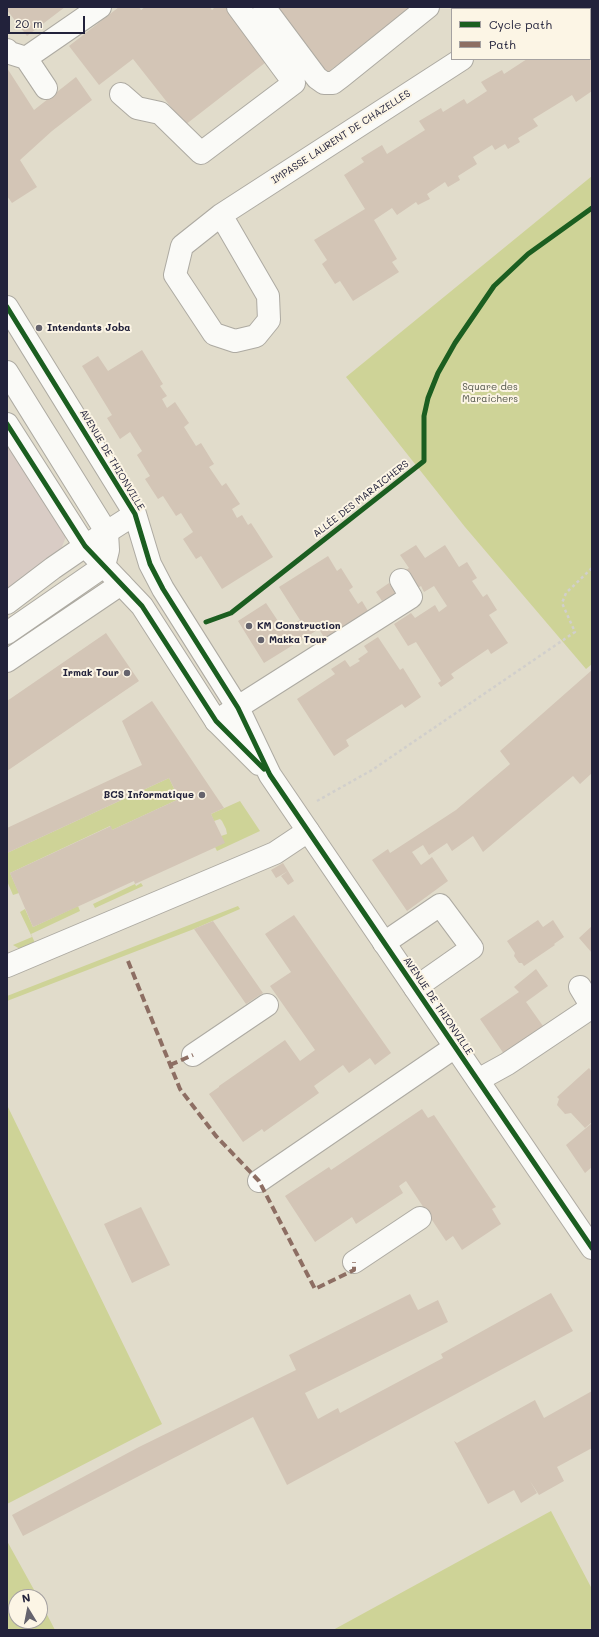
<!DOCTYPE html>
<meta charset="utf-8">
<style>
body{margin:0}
#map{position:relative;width:599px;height:1637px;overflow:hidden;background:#e1dccb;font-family:Mali,sans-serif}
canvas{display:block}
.frame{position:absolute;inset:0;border:8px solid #22223b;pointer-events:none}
.legend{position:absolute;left:451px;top:8px;width:140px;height:52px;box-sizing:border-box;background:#fcf5e5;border:1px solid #a5a1a1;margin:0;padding:5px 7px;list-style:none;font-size:12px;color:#22223b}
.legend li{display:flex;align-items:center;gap:8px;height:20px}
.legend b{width:20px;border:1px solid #a5a1a1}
.north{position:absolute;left:8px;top:1589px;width:40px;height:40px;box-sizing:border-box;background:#fcf5e5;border:1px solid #a5a1a1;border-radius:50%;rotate:350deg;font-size:11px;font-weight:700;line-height:16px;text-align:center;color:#22223b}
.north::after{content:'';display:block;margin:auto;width:14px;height:18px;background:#65636d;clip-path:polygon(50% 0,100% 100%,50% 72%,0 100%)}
.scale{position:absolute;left:8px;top:16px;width:77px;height:18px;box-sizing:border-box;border:2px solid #22223b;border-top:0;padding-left:5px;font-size:12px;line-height:14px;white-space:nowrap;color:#22223b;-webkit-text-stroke:3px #fcf5e5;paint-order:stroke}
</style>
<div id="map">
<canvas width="599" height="1637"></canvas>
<div class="frame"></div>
<ul class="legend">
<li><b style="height:5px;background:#1b5e20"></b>Cycle path</li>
<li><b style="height:5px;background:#8d6e63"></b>Path</li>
</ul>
<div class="north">N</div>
<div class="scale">20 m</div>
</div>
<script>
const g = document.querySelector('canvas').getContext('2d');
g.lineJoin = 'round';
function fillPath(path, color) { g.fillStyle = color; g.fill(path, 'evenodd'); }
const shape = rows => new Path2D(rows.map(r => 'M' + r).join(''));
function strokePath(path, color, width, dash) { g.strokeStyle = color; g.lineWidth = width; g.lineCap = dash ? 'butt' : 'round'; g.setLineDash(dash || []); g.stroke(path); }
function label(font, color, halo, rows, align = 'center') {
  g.font = font + ' Mali,sans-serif'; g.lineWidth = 4; g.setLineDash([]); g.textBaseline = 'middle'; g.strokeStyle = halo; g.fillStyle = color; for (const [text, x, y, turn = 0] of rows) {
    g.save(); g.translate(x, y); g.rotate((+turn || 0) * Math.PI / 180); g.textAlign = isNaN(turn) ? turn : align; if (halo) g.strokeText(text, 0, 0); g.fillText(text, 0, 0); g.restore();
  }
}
const industrial = shape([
 [7,437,66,537,53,568,7,603]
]);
const green = shape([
 [592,176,592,664,586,669,465,527,346,377],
 [169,778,179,799,112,830,110,826,10,873,19,893,13,895,7,881,7,853],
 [240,801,260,831,217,851,215,847,221,836,227,834,226,829,222,821,220,819,214,821,211,814],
 [141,883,143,886,95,908,93,904,135,884,136,886],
 [78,906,80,911,31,934,35,943,20,949,13,945,32,937,20,912,25,909,33,927],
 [238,906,240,909,194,929,7,1001,7,996],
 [7,1105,162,1424,7,1504],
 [551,1511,592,1589,592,1630,333,1630],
 [7,1541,38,1597,16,1597,16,1621,40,1621,40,1601,55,1630,7,1630]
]);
const building = shape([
 [7,7,65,7,27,36,7,10],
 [119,7,139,7,141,10,145,7,210,7,212,10,215,7,229,7,270,59,185,125,133,59,99,85,69,46],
 [272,7,413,7,324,75],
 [590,33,592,37,592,91,576,102,572,95,533,119,538,126,518,138,520,142,508,149,505,144,495,150,492,145,473,157,477,164,458,176,460,180,448,187,445,182,427,194,430,199,418,205,416,202,397,215,392,208,374,220,397,259,392,262,399,272,353,301,340,281,335,284,322,264,327,260,314,240,365,209,344,175,364,162,361,158,382,145,387,154,425,130,419,121,441,108,443,112,464,99,467,104,487,91,481,82,502,70,504,74,527,59,590,59],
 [7,68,34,110,76,77,92,100,52,131,20,160,37,187,12,203,7,196],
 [142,350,163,384,160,386,167,396,162,399,167,408,175,402,189,423,184,427,196,446,201,443,214,464,209,467,222,486,226,483,240,504,232,509,237,518,242,515,248,525,251,523,273,557,222,589,201,556,196,559,183,539,193,532,181,513,176,516,163,496,158,499,145,479,150,476,137,455,142,451,130,432,120,439,107,418,112,415,82,366,98,356,108,371],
 [416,545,425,558,445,545,459,567,467,562,477,578,472,581,483,597,487,594,497,610,489,615,508,643,491,654,488,649,451,674,454,678,441,687,438,683,441,681,416,642,408,646,394,624,411,613,415,618,435,605,439,612,447,606,434,586,424,592,421,586,416,589,404,571,409,568,400,555],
 [328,556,337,571,341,568,353,587,349,590,358,604,362,601,368,611,325,639,319,629,264,663,238,621,266,603,284,630,300,620,279,587],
 [389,583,397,592,382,601,376,592],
 [106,633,139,681,7,771,7,701],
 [378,637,400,670,403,668,421,697,405,708,402,704,346,740,349,746,334,756,297,699,335,674,331,669,345,660,350,667,360,661,358,659,368,652,364,646],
 [592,670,592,773,580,784,573,776,483,852,473,836,452,851,447,843,429,855,423,845,412,852,421,865,432,857,448,881,407,911,372,860,388,849,390,853,456,810,509,765,510,764,500,751],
 [152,701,224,808,211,814,225,843,135,884,134,881,33,927,10,873,111,826,112,830,179,799,169,778,7,853,7,828,142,765,122,721],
 [283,863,288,871,276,878,271,870],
 [288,871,294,881,288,885,281,876],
 [294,915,391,1053,375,1065,370,1058,349,1073,343,1065,314,1086,319,1093,264,1132,262,1129,243,1142,209,1094,219,1087,219,1086,285,1040,300,1061,315,1050,270,986,291,972,265,934],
 [538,920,543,927,553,920,564,937,554,944,555,945,524,966,522,963,519,963,514,956,515,953,507,941],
 [213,921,263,993,246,1004,194,929],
 [592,926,592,953,579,938],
 [536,969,548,986,526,1002,543,1026,504,1054,480,1019,519,992,514,987],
 [589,1068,592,1072,592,1122,585,1128,571,1113,565,1114,557,1105,559,1099,557,1097],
 [422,1109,428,1118,434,1115,496,1207,492,1209,501,1224,462,1250,453,1236,446,1241,406,1181,399,1186,403,1193,356,1224,352,1217,315,1242,285,1196,329,1167,331,1170],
 [592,1123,592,1167,585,1173,566,1145],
 [141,1207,170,1265,132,1283,104,1224],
 [551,1293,573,1331,287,1485,253,1417,23,1536,12,1515,139,1447,296,1370,289,1355,410,1294,418,1310,438,1300,448,1322,305,1393,318,1419,338,1408,340,1413,443,1358,441,1354],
 [592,1391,592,1448,557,1467,564,1481,539,1495,530,1481,537,1493,521,1503,514,1490,488,1504,454,1441,457,1443,535,1400,544,1418]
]);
const path = shape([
 [210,621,231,613,424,461,424,416,428,398,438,373,455,343,494,286,528,254,592,208],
 [317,801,372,770,575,632,562,603,566,593,592,568]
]);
const minor = shape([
 [264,7,317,78,324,83,333,83,341,77,428,7],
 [539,9,542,7],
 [7,50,10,53,26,58,46,88],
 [26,58,100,7],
 [121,94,137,108,160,113,201,153,294,83,238,7],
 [221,215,268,296,269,320,256,336,235,341,214,334,175,275,182,246,221,215,462,59],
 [7,372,107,533,108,550,104,566,7,633],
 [7,603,53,568,85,546],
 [7,661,121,584],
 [216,721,411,597,401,580],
 [384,943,440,905,472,948,415,988],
 [7,966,275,853,308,831],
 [193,1055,267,1005],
 [478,1080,507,1064,592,1007,580,987],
 [259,1181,455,1047],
 [354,1262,420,1218]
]);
const major = shape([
 [7,307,135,514,150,564,163,589,238,708,270,775,592,1248],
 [7,424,85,546,142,606,216,721,259,764],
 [85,546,135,514]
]);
const quiet = shape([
 [128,961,180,1089,216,1136,259,1181,315,1289,354,1270,354,1262],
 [170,1065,193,1055]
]);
const cycleway = shape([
 [7,307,135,514,150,564,163,589,238,708,270,775,592,1248],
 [7,424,85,546,142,606,216,721,264,769],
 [206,622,231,613,424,461,424,416,428,398,438,373,455,343,494,286,528,254,592,208]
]);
const markers = [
 [39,328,4,"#65636d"],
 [249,626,4,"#65636d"],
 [261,640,4,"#65636d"],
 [127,673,4,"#65636d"],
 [202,795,4,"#65636d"]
];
const streetNames = [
 ["IMPASSE LAURENT DE CHAZELLES",341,137,-33],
 ["AVENUE DE THIONVILLE",112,460,59],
 ["ALLÉE DES MARAICHERS",361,499,-38],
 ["AVENUE DE THIONVILLE",438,1006,56]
];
const poiNames = [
 ["Intendants Joba",47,328],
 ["KM Construction",257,626],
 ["Makka Tour",269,640],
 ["Irmak Tour",119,673,"right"],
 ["BCS Informatique",194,795,"right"]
];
const parkNames = [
 ["Square des",490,387],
 ["Maraichers",490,399]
];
fillPath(industrial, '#d9ccc5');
fillPath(green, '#ced397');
fillPath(building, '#d3c5b6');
strokePath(minor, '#adaaa2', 24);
strokePath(major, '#adaaa2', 24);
strokePath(path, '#d1cfcc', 2.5, [3, 3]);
strokePath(minor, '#fafaf7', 22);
strokePath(major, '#fafaf7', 22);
strokePath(quiet, '#8d6e63', 4, [8, 4]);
strokePath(cycleway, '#1b5e20', 5);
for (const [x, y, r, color] of markers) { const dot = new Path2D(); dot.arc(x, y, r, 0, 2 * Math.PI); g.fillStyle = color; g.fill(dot); strokePath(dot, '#fcf5e5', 1.5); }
label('10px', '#22223b', '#fcf5e5', streetNames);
label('bold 10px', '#22223b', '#fcf5e5', poiNames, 'left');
label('10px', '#51554a', '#fcf5e5', parkNames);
</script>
